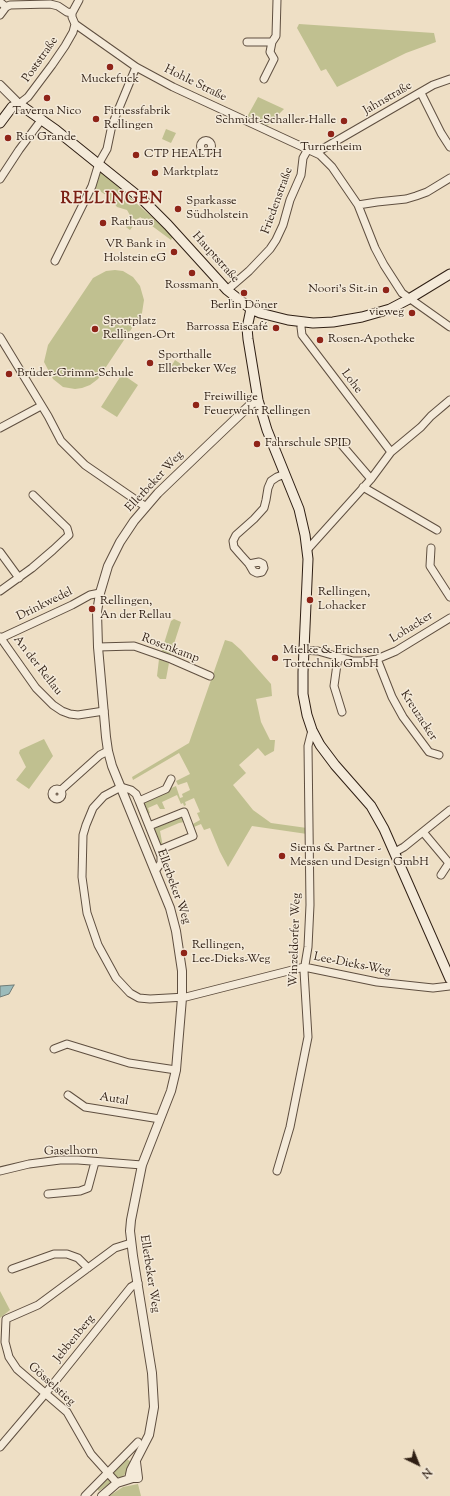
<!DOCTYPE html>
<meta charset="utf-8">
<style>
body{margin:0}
#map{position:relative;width:450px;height:1496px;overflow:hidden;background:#eedfc5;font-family:"Sorts Mill Goudy",serif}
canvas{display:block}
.north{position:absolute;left:398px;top:1444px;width:40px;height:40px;-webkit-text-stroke:3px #f4ead9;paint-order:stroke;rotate:137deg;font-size:11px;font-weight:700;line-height:16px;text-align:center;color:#2f1f14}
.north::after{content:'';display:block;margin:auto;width:14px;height:18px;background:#2f1f14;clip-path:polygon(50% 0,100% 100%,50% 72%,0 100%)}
</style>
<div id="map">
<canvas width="450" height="1496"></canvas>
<div class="north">N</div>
</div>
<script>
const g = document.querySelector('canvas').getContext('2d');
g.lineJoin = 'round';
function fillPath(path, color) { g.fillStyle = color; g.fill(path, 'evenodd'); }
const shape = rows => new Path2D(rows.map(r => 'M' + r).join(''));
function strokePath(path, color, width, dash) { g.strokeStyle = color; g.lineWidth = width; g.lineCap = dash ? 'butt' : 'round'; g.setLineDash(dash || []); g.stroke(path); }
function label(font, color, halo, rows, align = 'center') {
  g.font = font + ' "Sorts Mill Goudy",serif'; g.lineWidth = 3; g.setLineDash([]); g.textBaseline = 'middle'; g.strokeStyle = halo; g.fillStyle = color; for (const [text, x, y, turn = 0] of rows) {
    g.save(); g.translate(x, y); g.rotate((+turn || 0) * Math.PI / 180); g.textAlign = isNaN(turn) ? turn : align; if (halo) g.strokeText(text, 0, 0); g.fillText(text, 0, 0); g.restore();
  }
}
const green = shape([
 [299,24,434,33,436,42,406,53,337,87,326,69,321,71,297,28],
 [258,97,284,109,267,126,247,117],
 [166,129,176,133,171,143,162,139],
 [98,169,173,236,171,240,140,217,130,230,126,227,131,217,127,210,117,207,114,203,109,200,109,197,92,186],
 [115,270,123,271,133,277,140,286,144,300,142,313,98,379,90,385,82,388,75,389,63,387,53,379,44,362,48,345,93,278,106,271],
 [175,360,184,366,179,373,171,367],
 [122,374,138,385,117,417,101,407],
 [174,619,181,622,170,656,161,653,171,621],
 [225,640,232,642,241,650,271,684,272,696,256,699,261,722,270,740,275,740,274,751,265,756,258,748,239,765,246,773,233,785,253,810,271,823,307,828,307,834,252,826,228,867,220,852,210,828,204,830,201,824,194,827,197,834,195,834,191,825,200,820,197,813,200,812,194,798,185,802,186,805,184,806,183,803,181,804,177,795,162,802,165,809,160,809,157,804,148,808,150,813,147,814,142,803,144,800,176,786,180,798,183,797,182,794,190,790,187,782,178,785,176,781,190,774,179,753,133,780,132,777,189,743],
 [159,659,169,663,166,679,160,679,157,676],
 [44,739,53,756,29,789,16,780,26,767,19,753,20,750],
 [180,814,183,814,184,816,191,832,190,835,189,836,188,830,186,830,184,822,179,823,160,831,163,847,159,846,152,828,153,826],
 [0,1291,10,1310,0,1318],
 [127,1459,131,1462,128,1471,122,1477,116,1477,112,1473],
 [108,1477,111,1481,111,1483,99,1491,96,1488],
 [138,1484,141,1496,109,1496,123,1487]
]);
const water = shape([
 [14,985,9,994,0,997,0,986,14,985]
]);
const minor = shape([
 [79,0,72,13,72,17,75,24,136,67,173,87,320,155,332,167,358,205,375,248,384,265,402,293,450,327],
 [0,2,6,7],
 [0,15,6,7,10,5,50,4,58,6,67,12,72,13],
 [247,42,272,42],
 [264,79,274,59,270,52,272,42,276,36,277,0],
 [421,93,441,133,450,147],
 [19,104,28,97,52,65,65,46,73,32,75,24],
 '200.5 146a5.5 5.5 0 1 1 11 0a5.5 5.5 0 1 1-11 0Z',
 [317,153,319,151,433,85,450,79],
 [0,179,19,150,42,119],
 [358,205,377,202,406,199,416,196,427,192,450,178],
 [55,261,92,186,99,163,107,149,112,125,136,67],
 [227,290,249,271,270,249,276,240,283,225,290,200,301,175,303,158,308,149],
 [302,322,301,327,302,335,391,452],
 [0,337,48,416,61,441,85,465,146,507],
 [0,428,41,406],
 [341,444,371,479],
 [363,487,437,530],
 [431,548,430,566,450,597],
 [307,550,371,479,391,452,421,427,431,416,450,400],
 [0,552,19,578],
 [249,564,259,562,263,564,264,568,262,572,257,573,253,571,249,564,240,554,234,547,233,541,236,535,254,519,264,508,266,500,268,488,271,481,277,477,285,474],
 [0,591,32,568,53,550,69,535,67,528,33,495],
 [0,637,36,688,53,705,62,711,70,714,78,715,104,711],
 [1,638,72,605,90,595,100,593],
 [98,647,134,646,171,659,210,676],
 [303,650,318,651,353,661,365,661,377,659,396,651,450,618],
 [338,657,334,686,342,712],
 [377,659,392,697,403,717,429,752,439,755],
 '52 794a5 5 0 1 1 10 0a5 5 0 1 1-10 0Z',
 [61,790,100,755,108,751],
 [139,801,166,789,171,779],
 [149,826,184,812,193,836,159,850],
 [423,832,449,863,441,875],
 [395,852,404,847,450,810],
 [155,871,161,863,161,856,139,801,136,794,131,790,121,787,104,796,93,808,86,825,83,835,82,877,87,913,98,945,116,978,130,993,139,998,150,999,186,997,304,967,377,982,433,988,450,986],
 [54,1049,67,1044,129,1063,176,1070],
 [68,1095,85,1107,160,1119],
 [0,1171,29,1164,60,1160,78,1160,142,1165],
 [277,1171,290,1127,308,1037,304,971,308,947,310,905,308,746,312,730],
 [48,1194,80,1191,88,1188,95,1162],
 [12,1269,54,1254,67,1254,78,1258,88,1268],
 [0,1447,45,1394,131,1287,138,1283],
 [117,1483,91,1454,67,1412,17,1369,9,1357,5,1342,6,1319,38,1305,115,1248,131,1243],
 [85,1496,138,1442]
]);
const tertiary = shape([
 [0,85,19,104],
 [129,1479,131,1470,149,1435,154,1407,152,1373,133,1256,130,1231,131,1220,142,1165,171,1091,176,1070,182,998,182,971,176,931,170,908,112,766,108,751,106,737,98,647,97,612,100,593,108,566,120,542,134,521,158,493,207,446,250,405,258,400],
 [102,1496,117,1483,133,1478,138,1478,136,1462]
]);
const secondary = shape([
 [0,123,12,107,19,104,56,130,143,200,168,225,227,290,251,309,260,313,288,320,313,323,333,322,362,317,390,309,409,299,450,274],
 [251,309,247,328,248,339,258,400,267,430,299,509,305,535,308,559,303,672,303,694,307,715,312,730,320,745,335,765,371,806,384,829,450,979]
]);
const markers = [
 [110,67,4,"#8f2418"],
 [47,98,4,"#8f2418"],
 [96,119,4,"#8f2418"],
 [344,121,4,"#8f2418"],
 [331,134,4,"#8f2418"],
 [8,138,4,"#8f2418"],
 [136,155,4,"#8f2418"],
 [155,173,4,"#8f2418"],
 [178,209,4,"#8f2418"],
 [103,223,4,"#8f2418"],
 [174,252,4,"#8f2418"],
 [192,273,4,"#8f2418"],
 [386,290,4,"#8f2418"],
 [244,293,4,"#8f2418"],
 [412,313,4,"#8f2418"],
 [276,328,4,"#8f2418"],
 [95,329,4,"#8f2418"],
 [320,340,4,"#8f2418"],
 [150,363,4,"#8f2418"],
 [9,374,4,"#8f2418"],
 [196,405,4,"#8f2418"],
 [257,444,4,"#8f2418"],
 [310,600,4,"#8f2418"],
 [92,609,4,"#8f2418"],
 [275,658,4,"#8f2418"],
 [282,856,4,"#8f2418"],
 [184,953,4,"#8f2418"]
];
const streetNames = [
 ["Poststraße",41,60,-55],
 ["Hohle Straße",195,84,26],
 ["Jahnstraße",388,99,-30],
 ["Friedenstraße",278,201,-70],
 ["Hauptstraße",215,258,48],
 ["Lohe",351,382,53],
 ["Ellerbeker Weg",155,482,-47],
 ["Drinkwedel",45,605,-26],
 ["Lohacker",412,628,-32],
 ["Rosenkamp",170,649,21],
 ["An der Rellau",37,666,52],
 ["Kreuzacker",418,716,57],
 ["Ellerbeker Weg",173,887,70],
 ["Winzeldorfer Weg",296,940,-88],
 ["Lee-Dieks-Weg",352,965,11],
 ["Autal",114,1100,9],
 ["Gaselhorn",71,1152,-1],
 ["Ellerbeker Weg",149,1274,81],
 ["Jebbenberg",75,1339,-51],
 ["Gösselstieg",51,1385,42]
];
const poiNames = [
 ["Muckefuck",110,80,"center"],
 ["Taverna Nico",47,112,"center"],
 ["Fitnessfabrik",104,112],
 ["Rellingen",104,126],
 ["Schmidt-Schaller-Halle",336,121,"right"],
 ["Rio Grande",16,138],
 ["Turnerheim",331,148,"center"],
 ["CTP HEALTH",144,155],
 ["Marktplatz",163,173],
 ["Sparkasse",186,202],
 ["Südholstein",186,216],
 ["Rathaus",111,223],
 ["VR Bank in",166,245,"right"],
 ["Holstein eG",166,259,"right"],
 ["Rossmann",192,286,"center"],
 ["Noori's Sit-in",378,290,"right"],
 ["Berlin Döner",244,306,"center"],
 ["vieweg",404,313,"right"],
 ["Sportplatz",103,322],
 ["Rellingen-Ort",103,336],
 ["Barrossa Eiscafé",268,328,"right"],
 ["Rosen-Apotheke",328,340],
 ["Sporthalle",158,356],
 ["Ellerbeker Weg",158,370],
 ["Brüder-Grimm-Schule",17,374],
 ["Freiwillige",204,398],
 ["Feuerwehr Rellingen",204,412],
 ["Fahrschule SPID",265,444],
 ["Rellingen,",318,593],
 ["Lohacker",318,607],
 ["Rellingen,",100,602],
 ["An der Rellau",100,616],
 ["Mielke & Erichsen",283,651],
 ["Tortechnik GmbH",283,665],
 ["Siems & Partner -",290,849],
 ["Messen und Design GmbH",290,863],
 ["Rellingen,",192,946],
 ["Lee-Dieks-Weg",192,960]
];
const districtNames = [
 ["RELLINGEN",112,200]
];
fillPath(green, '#c0c090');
fillPath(water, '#9bbbbb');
strokePath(water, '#707d78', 1);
strokePath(minor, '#5f4f40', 9);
strokePath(tertiary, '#5f4f40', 10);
strokePath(secondary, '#2f1f14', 11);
strokePath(minor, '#f4ead9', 7);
strokePath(tertiary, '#f4ead9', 8);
strokePath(secondary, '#f4ead9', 9);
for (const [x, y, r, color] of markers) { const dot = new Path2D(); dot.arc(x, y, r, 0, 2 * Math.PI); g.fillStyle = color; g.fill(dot); strokePath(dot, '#f4ead9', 1.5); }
label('12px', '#2f1f14', '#f4ead9', streetNames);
label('12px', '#2f1f14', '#f4ead9', poiNames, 'left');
g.letterSpacing = '1px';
label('bold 16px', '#7a1f14', '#f4ead9', districtNames);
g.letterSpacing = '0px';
</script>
